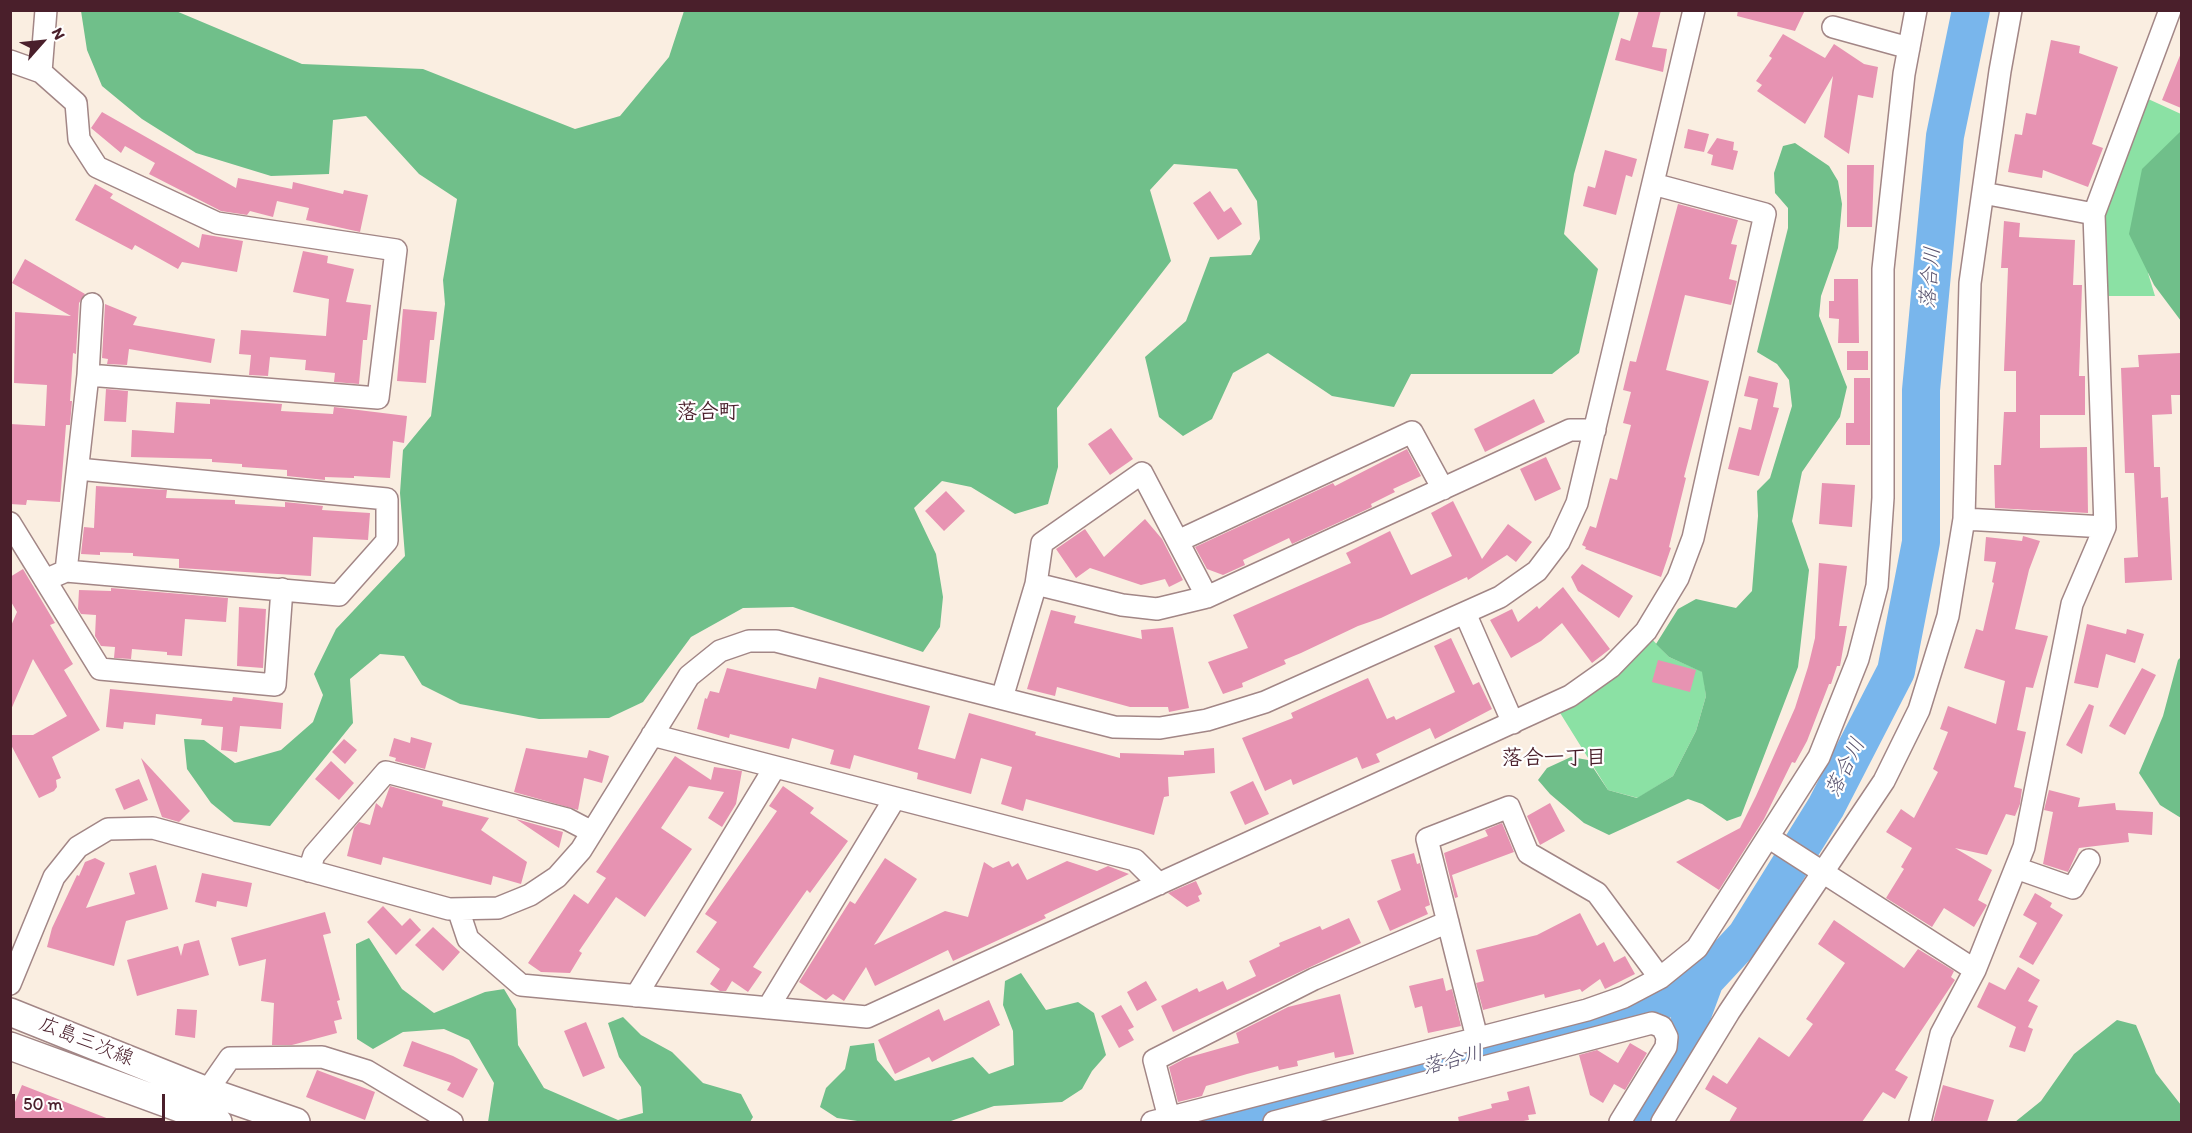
<!DOCTYPE html>
<meta charset="utf-8">
<style>
body{margin:0}
#map{position:relative;width:2192px;height:1133px;overflow:hidden;background:#faeee1;font-family:Itim,sans-serif}
canvas{display:block}
.frame{position:absolute;inset:0;border:12px solid #4a1f2b;pointer-events:none}
.north{position:absolute;left:12px;top:12px;width:60px;height:60px;-webkit-text-stroke:4px #fff;paint-order:stroke;rotate:63deg;font-size:16px;font-weight:700;line-height:24px;text-align:center;color:#4a1f2b}
.north::after{content:'';display:block;margin:auto;width:21px;height:27px;background:#4a1f2b;clip-path:polygon(50% 0,100% 100%,50% 72%,0 100%)}
.scale{position:absolute;left:12px;top:1094px;width:153px;height:27px;box-sizing:border-box;border:3px solid #4a1f2b;border-top:0;padding-left:8px;font-size:18px;line-height:21px;white-space:nowrap;color:#4a1f2b;-webkit-text-stroke:4px #fff;paint-order:stroke}
</style>
<div id="map">
<canvas width="2192" height="1133"></canvas>
<div class="frame"></div>
<div class="north">N</div>
<div class="scale">50 m</div>
</div>
<script>
const g = document.querySelector('canvas').getContext('2d');
g.lineJoin = 'round';
function fillPath(path, color) { g.fillStyle = color; g.fill(path, 'evenodd'); }
const shape = rows => new Path2D(rows.map(r => 'M' + r).join(''));
function strokePath(path, color, width, dash) { g.strokeStyle = color; g.lineWidth = width; g.lineCap = dash ? 'butt' : 'round'; g.setLineDash(dash || []); g.stroke(path); }
function label(font, color, halo, rows, align = 'center') {
  g.font = font + ' Itim,"Klee One",sans-serif'; g.lineWidth = 4.5; g.setLineDash([]); g.textBaseline = 'middle'; g.strokeStyle = halo; g.fillStyle = color; for (const [text, x, y, turn = 0] of rows) {
    g.save(); g.translate(x, y); g.rotate((+turn || 0) * Math.PI / 180); g.textAlign = isNaN(turn) ? turn : align; if (halo) g.strokeText(text, 0, 0); g.fillText(text, 0, 0); g.restore();
  }
}
const green = shape([
 [2146,98,2181,114,2181,163,2148,273,2155,296,2101,296,2099,216],
 [1649,636,1669,657,1703,672,1706,696,1696,731,1673,776,1638,798,1608,790,1557,708]
]);
const forest = shape([
 [81,11,176,11,302,64,423,69,575,129,620,116,669,57,684,11,1620,11,1574,174,1564,234,1598,269,1579,353,1552,374,1411,374,1394,407,1332,396,1268,353,1233,373,1212,419,1183,436,1159,417,1145,357,1186,321,1210,257,1251,255,1260,239,1257,201,1237,169,1174,164,1150,190,1171,261,1057,408,1058,467,1048,504,1015,514,971,487,942,481,914,508,936,554,943,597,940,627,923,652,793,607,743,608,691,637,643,702,609,718,539,719,460,704,422,685,404,656,380,654,350,679,353,723,270,826,234,822,211,803,187,769,184,739,204,740,235,763,281,750,313,722,323,695,314,674,336,629,405,556,400,493,403,450,431,416,445,304,443,280,457,199,419,174,366,116,333,120,329,174,271,176,196,153,142,119,102,86,87,50],
 [2181,131,2181,321,2154,285,2129,234,2142,169],
 [1795,143,1829,166,1838,181,1842,204,1838,248,1821,296,1819,316,1847,387,1840,417,1802,472,1792,521,1809,570,1798,667,1741,816,1727,821,1702,804,1688,799,1609,835,1584,823,1550,794,1538,780,1547,768,1571,757,1588,760,1608,790,1637,798,1673,776,1696,731,1706,696,1702,672,1669,657,1656,644,1678,609,1696,599,1736,608,1752,591,1758,516,1757,491,1770,478,1792,406,1789,380,1777,364,1757,352,1788,228,1788,208,1775,193,1774,173,1783,146],
 [2181,657,2181,818,2160,805,2139,773,2163,716,2178,660],
 [369,938,402,989,434,1013,485,992,504,989,516,1009,518,1045,544,1088,618,1120,643,1113,641,1087,619,1057,608,1023,623,1017,641,1035,672,1052,703,1083,741,1094,753,1117,750,1122,488,1122,494,1083,469,1040,444,1029,403,1032,373,1049,357,1039,356,944],
 [1021,973,1046,1010,1078,1002,1094,1013,1106,1055,1092,1071,1082,1089,1062,1102,994,1106,948,1122,864,1122,837,1118,820,1107,826,1088,845,1069,850,1046,874,1043,877,1060,895,1081,973,1057,989,1074,1014,1065,1013,1031,1003,1005,1005,981],
 [2117,1020,2136,1025,2156,1073,2181,1105,2181,1122,2015,1122,2041,1101,2074,1054]
]);
const river = shape([
 [1207,1122,1562,1034,1650,1006,1705,980,1746,936,1826,807,1896,671,1921,542,1921,390,1945,136,1971,10],
 [1637,1122,1677,1056,1705,980]
]);
const building = shape([
 [1639,10,1661,10,1652,47,1667,49,1663,72,1615,60,1621,38,1630,41],
 [1738,10,1805,10,1795,31,1737,16],
 [1783,34,1825,58,1834,44,1864,64,1878,67,1873,98,1858,95,1849,154,1824,137,1833,76,1805,124,1757,91,1762,85,1756,81,1772,58,1769,56],
 [2051,40,2080,46,2079,53,2118,67,2092,144,2103,148,2088,187,2043,170,2042,178,2008,172,2015,134,2022,135,2026,113,2036,115],
 [2181,53,2181,108,2162,100],
 [102,112,236,188,238,178,292,189,293,182,343,194,344,190,368,195,360,232,306,220,309,208,277,201,273,217,250,211,247,215,221,211,149,174,155,163,125,146,121,153,91,128],
 [1688,129,1709,134,1704,152,1684,148],
 [1717,138,1734,142,1733,150,1738,151,1733,170,1711,165,1713,155,1707,153],
 [1605,150,1637,159,1632,177,1626,175,1616,215,1583,206,1588,186,1595,188],
 [1847,165,1874,165,1872,227,1847,227],
 [95,184,113,194,110,198,199,248,202,234,243,241,237,272,182,262,178,269,135,245,132,250,75,220],
 [1210,191,1224,212,1231,207,1242,224,1218,240,1193,203],
 [1678,204,1738,220,1731,244,1737,245,1729,279,1737,281,1731,305,1685,295,1666,370,1709,381,1684,477,1686,478,1669,547,1671,548,1661,577,1585,549,1586,547,1582,545,1590,526,1596,528,1610,478,1617,480,1631,425,1623,423,1631,392,1623,390,1630,361,1636,362],
 [2004,221,2020,223,2019,237,2075,240,2073,285,2082,285,2079,376,2085,376,2085,415,2040,415,2040,448,2087,447,2088,513,1995,508,1994,465,2001,465,2004,412,2016,412,2016,371,2004,371,2008,268,2001,268],
 [303,251,328,256,327,263,354,269,346,302,371,305,367,340,363,340,359,384,334,382,335,373,305,370,306,360,270,357,268,376,249,375,251,355,239,354,241,330,326,336,329,299,293,292],
 [25,259,85,294,79,303,76,354,73,353,70,401,72,401,70,425,66,425,60,502,27,500,26,505,10,504,10,424,45,426,47,385,14,383,15,312,71,316,12,283],
 [1834,279,1858,279,1859,343,1838,343,1839,319,1829,318,1829,301,1834,301],
 [105,304,137,317,133,325,215,339,211,363,129,349,127,365,107,364,108,359,102,358],
 [403,309,437,312,434,340,430,340,426,383,397,381],
 [1847,351,1868,351,1868,370,1847,370],
 [2181,353,2181,395,2171,395,2172,414,2152,415,2154,467,2160,467,2161,498,2168,497,2172,580,2125,583,2124,558,2138,557,2134,473,2125,473,2121,368,2139,367,2138,355],
 [1749,376,1778,383,1773,407,1779,408,1759,476,1728,469,1739,427,1751,430,1758,399,1744,396],
 [1854,378,1870,378,1870,445,1846,445,1846,423,1854,423],
 [106,389,128,391,126,422,104,421],
 [210,399,282,404,281,411,333,414,334,407,407,416,404,443,393,441,390,478,354,476,354,478,325,477,325,480,287,476,287,470,242,467,242,464,212,462,212,459,131,457,132,430,174,433,176,402,210,404],
 [1534,399,1545,422,1485,452,1474,429],
 [1111,428,1133,459,1110,475,1088,444],
 [1407,449,1421,476,1393,489,1395,492,1371,504,1372,507,1292,544,1289,538,1243,560,1245,565,1223,575,1207,569,1195,547,1333,483,1335,486],
 [1546,457,1561,489,1535,501,1520,469],
 [1822,483,1855,485,1852,527,1819,524],
 [96,486,167,490,166,498,235,500,235,504,285,507,285,502,323,506,322,510,370,513,368,540,313,537,311,576,179,568,179,559,133,556,133,553,100,552,100,555,81,554,84,527,94,528],
 [946,491,965,511,944,531,925,511],
 [1453,501,1482,559,1508,524,1532,542,1516,562,1507,555,1468,580,1467,577,1381,618,1358,626,1301,653,1284,660,1286,664,1242,683,1243,687,1223,694,1208,662,1248,648,1233,615,1351,563,1346,553,1390,531,1411,575,1452,556,1431,513],
 [1145,519,1162,539,1183,580,1169,587,1165,579,1141,585,1090,568,1076,578,1056,549,1085,529,1104,557],
 [2023,536,2040,541,2029,570,2015,629,2048,636,2033,688,2026,687,2017,730,2026,732,2014,787,2022,789,2020,804,2015,816,2006,814,1987,855,1955,848,1992,870,1978,900,1987,905,1974,927,1944,908,1932,927,1886,898,1904,869,1901,867,1912,848,1886,832,1901,809,1914,818,1938,772,1933,769,1948,732,1940,729,1948,706,1996,724,2005,681,1964,668,1976,629,1983,631,1994,583,1992,582,1996,562,1984,561,1986,537,2022,541],
 [1819,563,1847,566,1839,626,1847,626,1840,666,1837,666,1831,684,1829,684,1807,741,1795,763,1792,762,1764,819,1719,890,1676,862,1740,828,1756,796,1795,708,1808,667,1815,638],
 [1582,564,1633,596,1619,618,1578,591,1571,577],
 [23,569,55,623,50,625,73,664,64,670,100,730,52,757,61,778,56,780,57,787,54,791,39,798,10,743,10,735,33,735,67,716,33,659,10,712,10,628,17,612,10,600,10,577],
 [1563,587,1610,649,1592,663,1562,623,1541,641,1511,658,1490,620,1512,609,1518,622,1537,606,1539,609],
 [111,588,228,598,226,622,185,619,182,656,167,655,167,652,132,649,131,659,114,658,115,647,101,646,95,636,96,615,81,614,78,609,79,590,111,591],
 [239,607,266,609,263,668,237,666],
 [1051,610,1076,616,1074,623,1142,639,1141,630,1173,627,1189,708,1169,712,1168,707,1130,707,1057,687,1055,696,1027,689],
 [2087,624,2126,634,2127,629,2144,634,2135,663,2106,654,2098,688,2074,683],
 [1451,638,1473,685,1479,682,1492,709,1435,739,1430,728,1376,754,1380,762,1362,769,1357,757,1293,785,1291,779,1265,791,1242,738,1293,718,1291,713,1368,678,1387,719,1394,716,1396,720,1455,692,1434,646],
 [1658,660,1696,670,1690,692,1652,682],
 [727,668,816,689,819,677,930,706,918,749,955,759,969,713,1036,732,1035,735,1120,758,1120,753,1184,755,1184,751,1214,748,1215,773,1168,777,1169,796,1164,797,1154,835,1026,799,1023,811,1001,804,1012,767,981,758,971,794,917,779,918,773,854,755,850,769,830,764,834,750,792,738,789,749,730,734,729,738,697,729,705,698,707,699,710,691,719,693],
 [2142,668,2156,675,2125,735,2109,726],
 [110,689,232,701,233,697,283,703,281,729,240,726,237,752,221,750,223,727,201,725,202,719,156,714,155,725,124,722,123,729,106,727],
 [2089,704,2094,706,2082,754,2066,745],
 [411,737,432,743,425,769,395,761,396,758,389,756,394,738,410,743],
 [344,739,357,750,345,764,332,752],
 [526,748,587,758,589,750,609,756,602,783,584,778,578,810,514,792],
 [675,756,711,780,714,767,742,771,736,804,722,827,708,818,724,792,689,786,661,828,692,849,645,917,616,897,579,951,582,953,570,973,541,972,528,963,574,894,588,904,606,878,596,872],
 [141,758,190,811,179,822,162,817],
 [331,761,354,783,339,800,315,779],
 [139,779,148,800,124,810,115,789],
 [1253,781,1269,814,1245,825,1230,792],
 [390,786,443,801,442,806,489,818,481,830,527,862,521,884,493,876,491,885,383,857,381,865,347,856,354,828,359,822,370,825,376,803,382,808],
 [783,786,814,808,810,813,848,841,810,893,807,890,753,967,762,972,748,992,732,981,726,991,720,991,710,984,720,969,696,952,717,922,705,914,777,811,769,806],
 [2049,790,2080,798,2078,807,2115,803,2116,810,2153,812,2152,835,2128,833,2129,842,2079,848,2068,872,2043,864,2053,812,2044,810],
 [1550,803,1565,831,1540,845,1527,816],
 [516,819,563,832,559,848],
 [1502,823,1514,852,1452,875,1458,897,1455,898,1444,853,1488,836,1485,830],
 [1414,853,1417,864,1420,863,1430,905,1425,907,1428,914,1390,931,1377,901,1401,890,1391,860],
 [95,858,105,863,86,908,135,894,129,873,156,865,168,909,126,921,114,966,47,947,52,928,77,875,79,876,85,862],
 [885,858,917,879,874,945,945,911,968,917,984,862,993,868,1009,861,1012,867,1018,863,1027,880,1067,861,1097,871,1108,866,1129,874,1044,915,1046,918,953,961,948,950,875,986,866,967,844,1001,833,994,826,1000,799,982,850,901,855,904],
 [202,873,252,883,247,907,217,901,216,907,195,902],
 [1196,881,1202,894,1198,896,1200,901,1187,907,1168,893],
 [2035,893,2052,903,2050,907,2063,915,2033,965,2019,957,2037,923,2023,915],
 [383,906,402,926,410,918,421,930,396,955,367,922],
 [325,912,331,933,323,935,340,1000,337,1001,342,1019,334,1021,337,1033,292,1045,272,1045,274,1003,261,1001,266,959,239,966,231,938],
 [1580,913,1597,946,1604,942,1614,962,1625,956,1635,974,1605,989,1600,979,1582,992,1580,989,1545,998,1544,994,1483,1010,1476,983,1484,981,1476,950,1537,935],
 [1349,918,1361,943,1173,1032,1161,1006,1197,988,1199,992,1223,981,1227,990,1256,976,1249,961,1280,946,1279,943,1320,926,1322,930],
 [1834,920,1904,968,1918,949,1954,971,1951,977,1955,980,1895,1070,1908,1077,1895,1099,1883,1092,1862,1122,1729,1122,1737,1108,1705,1089,1713,1075,1727,1084,1759,1037,1789,1057,1813,1024,1806,1019,1845,963,1818,944],
 [433,927,460,952,443,971,415,945],
 [199,940,209,975,137,996,127,960,178,946,181,956,184,944],
 [2018,967,2040,980,2028,1001,2038,1006,2028,1027,2033,1029,2025,1052,2009,1047,2016,1027,1977,1007,1989,982,2005,990],
 [1443,978,1446,991,1452,989,1461,1026,1428,1033,1422,1006,1415,1008,1409,986],
 [1146,981,1157,1000,1137,1011,1127,992],
 [1340,994,1354,1054,1335,1058,1334,1052,1297,1061,1298,1066,1279,1070,1278,1066,1247,1074,1206,1086,1202,1096,1178,1102,1169,1067,1186,1058,1239,1043,1236,1033,1288,1007],
 [989,1000,1000,1025,932,1062,929,1057,895,1074,878,1040,939,1009,944,1021],
 [1121,1005,1134,1027,1128,1030,1134,1040,1119,1048,1101,1016],
 [177,1009,197,1010,195,1038,175,1035],
 [586,1022,605,1068,583,1077,564,1031],
 [412,1041,453,1056,478,1069,463,1098,447,1090,451,1083,403,1066],
 [1630,1043,1647,1053,1625,1090,1614,1084,1603,1103,1590,1095,1579,1055,1597,1050,1618,1063],
 [317,1070,375,1092,365,1120,306,1097],
 [22,1085,114,1121,113,1122,10,1122,10,1114],
 [1943,1085,1994,1100,1987,1122,1933,1122],
 [1529,1086,1536,1114,1528,1115,1529,1120,1518,1122,1459,1122,1458,1117,1492,1108,1491,1104,1509,1100,1507,1092]
]);
const minor = shape([
 [1833,27,1909,48],
 [10,61,41,72,76,103,79,139,97,167,217,223,396,250,378,398,88,375,66,571],
 [41,72,46,10],
 [1983,193,2094,214],
 [88,375,92,304],
 [1964,519,2105,527],
 [10,523,100,669,275,685,282,589],
 [1178,541,1412,432,1443,489],
 [45,580,66,571,339,595,387,541,387,499,78,469],
 [1036,584,1122,605,1157,609,1207,597,1570,430,1595,430],
 [1465,613,1513,723],
 [1002,698,1036,584,1042,543,1142,473,1207,597],
 [652,735,1135,860,1159,884],
 [1768,837,1975,970],
 [2016,868,2073,888,2089,860],
 [309,871,314,855,386,772,567,819,592,832],
 [458,909,468,939,521,985,867,1017,1570,696,1611,667,1646,631,1678,578,1693,538,1765,214,1653,184],
 [10,984,54,877,78,847,108,829,153,828,449,909,498,908,530,895,557,877,581,850,689,676,720,651,749,641,776,641,1114,727,1160,728,1207,720,1265,702,1500,597,1537,571,1559,542,1577,503,1694,10],
 [636,996,775,767],
 [768,1008,895,798],
 [1477,1038,1427,839,1509,807,1528,853,1597,893,1660,978],
 [207,1091,230,1058,322,1057,367,1071,452,1122],
 [1169,1118,1154,1060,1314,979,1448,922],
 [1152,1122,1587,1010,1624,997,1660,978,1697,948,1819,757,1858,659,1877,586,1883,498,1883,269,1904,74,1916,10],
 [1274,1122,1652,1023,1662,1027,1667,1037,1666,1047,1620,1122],
 [1662,1122,1729,1012,1884,781,1919,710,1948,616,1964,519,1970,283,2000,71,2011,10],
 [1920,1122,1941,1034,1975,970,2024,847,2072,604,2105,527,2094,214,2170,10]
]);
const major = shape([
 [10,1012,207,1091,296,1122],
 [10,1046,218,1122]
]);
const streetNames = [
 ["広島三次線",86,1042,22]
];
const waterNames = [
 ["落合川",1931,278,-85],
 ["落合川",1846,768,-63],
 ["落合川",1453,1061,-14]
];
const neighbourhoodNames = [
 ["落合町",708,413],
 ["落合一丁目",1554,759]
];
fillPath(green, '#8be1a4');
fillPath(forest, '#70bf8a');
strokePath(river, '#79b6ec', 38);
fillPath(building, '#e793b2');
strokePath(minor, '#a28686', 24);
strokePath(major, '#a28686', 30);
strokePath(minor, '#fff', 21);
strokePath(major, '#fff', 27);
label('20px', '#4a1f2b', '#fff', streetNames);
label('italic 21px', '#5a546f', '#fff', waterNames);
label('bold 21px', '#4a1f2b', '#fff', neighbourhoodNames);
</script>
